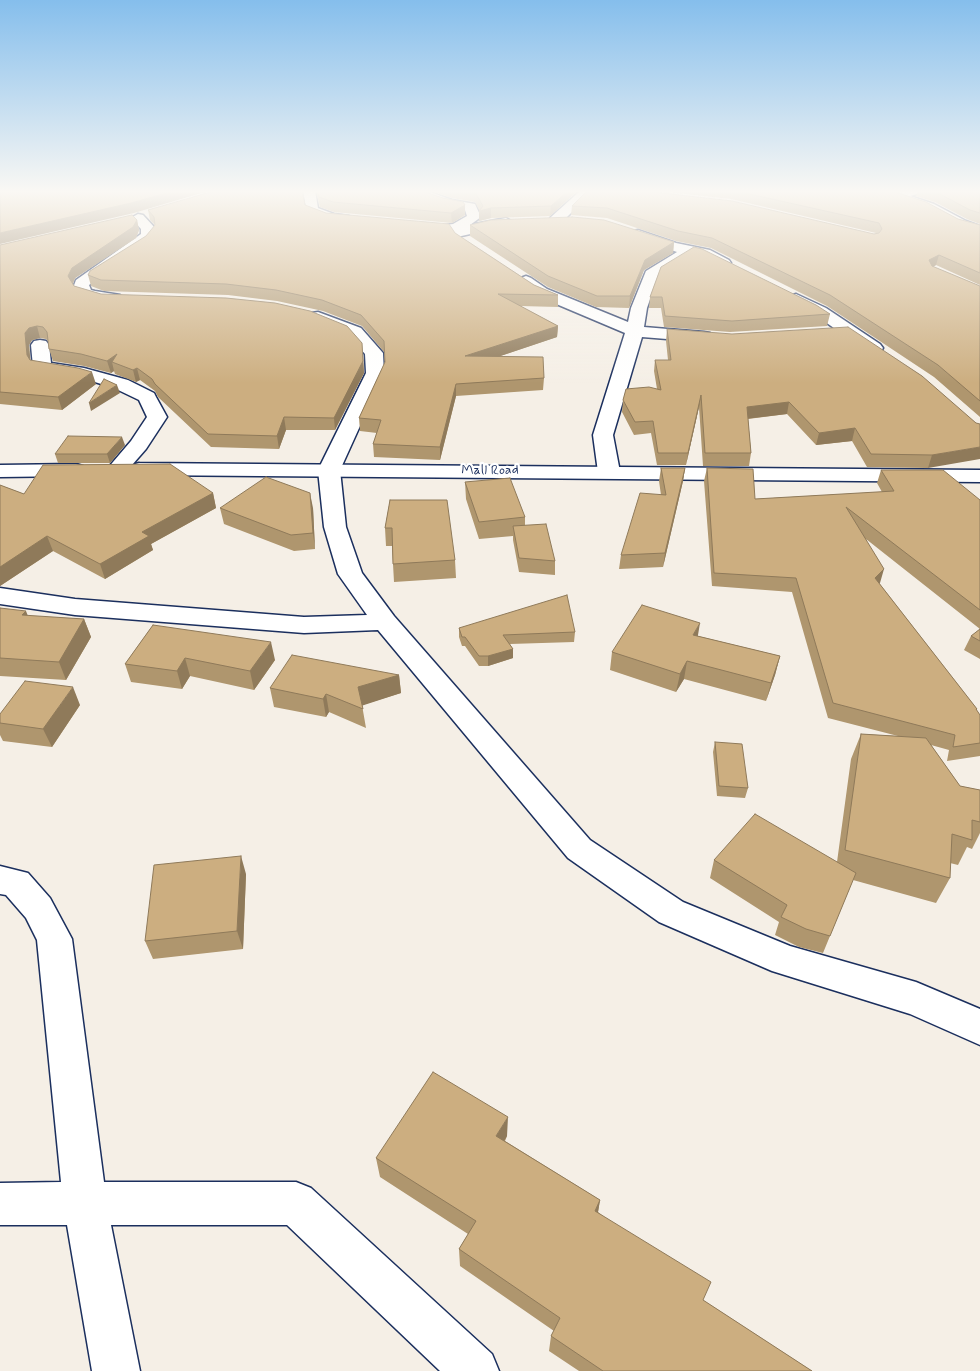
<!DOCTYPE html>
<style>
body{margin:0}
canvas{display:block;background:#f5efe6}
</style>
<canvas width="980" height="1371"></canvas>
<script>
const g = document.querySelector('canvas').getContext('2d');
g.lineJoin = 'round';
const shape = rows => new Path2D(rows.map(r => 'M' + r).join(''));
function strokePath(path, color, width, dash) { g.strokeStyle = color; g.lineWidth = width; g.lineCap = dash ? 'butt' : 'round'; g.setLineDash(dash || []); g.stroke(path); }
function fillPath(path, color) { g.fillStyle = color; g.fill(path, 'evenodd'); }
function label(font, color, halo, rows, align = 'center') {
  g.font = font + ' Mynerve,sans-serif'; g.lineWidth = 4.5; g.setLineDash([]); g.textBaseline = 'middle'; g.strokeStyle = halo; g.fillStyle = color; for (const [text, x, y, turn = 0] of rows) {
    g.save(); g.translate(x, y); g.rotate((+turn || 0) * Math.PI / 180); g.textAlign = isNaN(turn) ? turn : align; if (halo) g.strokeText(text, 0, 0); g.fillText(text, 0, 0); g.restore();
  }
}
const street = shape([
 [303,191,315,191,318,208,334,214,349,216,351,219,344,223,332,222,307,213,303,191],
 [410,191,427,191,452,200,475,204,481,217,470,225,506,218,513,222,506,226,457,237,452,236,451,232,445,231,443,228,445,225,453,224,467,216,465,210,444,206,411,194,410,191],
 [580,191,593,191,561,223,551,223,549,220,551,217,580,191],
 [884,191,918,191,917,194,910,196,934,204,966,221,980,226,980,234,956,227,924,210,884,196,883,193,884,191],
 [138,214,143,215,155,228,153,238,147,245,89,285,91,290,95,291,120,295,122,298,120,301,114,303,93,301,79,296,73,288,76,280,141,234,141,229,131,218,138,214],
 [638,230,676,243,710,250,729,260,731,263,729,266,724,267,701,257,692,255,658,276,647,308,644,327,704,332,710,333,713,337,710,341,704,342,642,337,613,435,620,472,616,476,609,478,602,476,598,472,593,435,625,333,535,295,518,281,521,278,526,276,531,278,547,289,628,322,631,308,646,271,677,252,633,237,631,234,633,231,638,230],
 [796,294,826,308,880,344,883,348,880,352,874,353,868,352,814,314,790,302,788,299,790,296,796,294],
 [318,312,361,328,383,353,384,373,340,470,346,527,362,573,394,616,590,840,683,902,790,946,916,982,980,1009,980,1045,910,1014,772,971,659,922,568,858,378,630,304,633,75,615,0,604,0,588,75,599,304,617,367,615,338,574,324,527,318,470,366,373,365,354,349,336,312,321,310,317,312,313,318,312],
 [40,340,46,341,49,345,51,363,84,368,128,380,154,393,156,397,167,417,146,449,125,473,118,475,111,473,107,469,131,441,147,417,139,400,114,388,82,378,36,371,33,367,31,345,34,341,40,340],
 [0,866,28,873,50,898,72,939,104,1182,296,1182,311,1188,492,1354,499,1371,440,1371,287,1225,111,1225,140,1371,92,1371,67,1225,0,1225,0,1183,61,1182,37,940,26,918,6,895,0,894,0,866]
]);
const secondary = shape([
 [139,463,980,470,980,482,139,475,132,473,128,469,132,465,139,463],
 [76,464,83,466,87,470,83,474,76,476,0,477,0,465,76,464]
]);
const wall = shape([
 [316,191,422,191,465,205,465,215,452,223,334,212,320,207],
 [431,191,575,191,575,193,550,216,491,218,479,221,479,210,475,202,452,198],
 [587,191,874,234,876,233,731,199,658,191,892,191,958,219,980,225,980,285,936,265,933,267,980,286,980,417,934,377,827,306,711,248,676,241,607,218,571,215,572,206],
 [918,191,980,191,980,224,967,219,935,202,916,196],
 [305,205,326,213,455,233,534,285,558,295,558,307,520,306,558,326,557,337,500,356,544,378,543,390,456,396,440,460,374,457,373,444,377,433,360,431,359,418,385,362,384,352,362,326,323,311,277,301,228,295,104,291,91,286,88,275,146,236,155,225,150,220,148,210],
 [137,220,139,230,136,238,75,278,73,284,74,286,101,294,363,355,364,373,335,430,286,430,279,449,211,447,158,397,155,391,140,380,136,382,115,374,114,371,111,373,84,366,53,361,49,349,48,341,46,339,40,338,32,340,29,345,30,360,96,384,62,410,0,404,0,245],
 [470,225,674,242,673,253,644,270,629,308,596,307,548,287,470,236],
 [661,267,830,314,827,326,730,332,664,327,661,308,649,308,650,297],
 [667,329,976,423,928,468,867,467,852,441,816,445,787,414,748,419,751,453,749,466,703,466,699,407,686,465,657,465,651,433,634,435,622,412,623,400,657,389,654,371,655,360,668,360,666,341],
 [125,445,110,463,58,463,55,454],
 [661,468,685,468,683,481,663,567,619,569,621,555,661,495,659,481],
 [707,468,755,499,882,492,877,483,881,470,980,500,980,659,964,650,971,636,980,629,866,539,879,583,977,709,977,711,980,715,980,756,947,761,949,750,931,745,960,786,980,790,980,833,972,849,967,847,958,865,950,863,950,878,936,903,853,880,823,953,799,947,775,935,779,922,710,878,714,860,837,862,851,759,861,734,898,736,828,718,792,592,712,586,704,481],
 [465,482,525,517,525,526,555,561,555,575,519,572,513,540,513,536,479,539,466,499],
 [0,485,24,494,213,493,216,508,151,544,153,550,105,579,53,551,0,586],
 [390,500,455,560,456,578,394,582,392,546,386,546,385,528],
 [220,508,313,508,315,549,294,551,224,524],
 [0,608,28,616,84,619,91,637,66,680,0,676],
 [153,625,275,660,254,690,190,676,182,689,131,682,125,664],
 [459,628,575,632,574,642,510,644,513,649,513,658,488,666,479,666,465,646,462,646,459,637],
 [698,636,780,656,775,675,766,701,684,679,676,692,610,670,612,652],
 [399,675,401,693,362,705,366,728,329,712,326,717,274,707,270,688],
 [80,705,52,747,3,741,0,735,0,714],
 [715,742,748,788,745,798,717,796,713,752],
 [246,874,243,949,153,959,145,941],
 [507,1136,505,1141,600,1200,598,1212,703,1300,812,1371,579,1371,549,1351,551,1336,554,1331,460,1266,459,1249,468,1234,380,1177,376,1158]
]);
const shadedWall = shape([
 [174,191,208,191,134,213,0,244,0,233],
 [568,191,575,191,575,193,550,216,551,206],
 [465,205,465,215,452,223,451,213],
 [491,208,491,218,479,221,479,211],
 [137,220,139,230,136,238,75,278,71,287,68,276,72,268],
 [674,242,673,253,644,270,629,308,630,296,645,260],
 [939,255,936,265,926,271,929,260],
 [37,326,40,338,32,340,29,345,31,367,27,355,25,333,29,328],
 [558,326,557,337,465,368,465,356],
 [362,343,364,373,335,430,334,418],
 [117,354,112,362,114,371,111,373,107,361],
 [137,368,140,380,136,382,133,370],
 [92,372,96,384,62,410,58,397],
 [456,384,456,396,440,460,440,447],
 [117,385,120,393,91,411,89,403],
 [701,395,699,407,686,465,688,453],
 [789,402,787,414,745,419,747,407],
 [284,417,286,430,279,449,277,436],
 [855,428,852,441,816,445,819,433],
 [122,437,125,445,110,463,107,454],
 [980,447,980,459,928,468,932,455],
 [685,468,683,481,663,567,665,553],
 [213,493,216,508,151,544,153,550,105,579,100,564,142,532],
 [310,493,313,508,315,549,313,533],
 [47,536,53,551,0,586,0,567],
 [884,569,880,583,871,592,875,578],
 [26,611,33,629,22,615],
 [84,619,91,637,66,680,59,662],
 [700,623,697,641,693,635],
 [271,642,275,660,254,690,250,671],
 [513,649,513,658,488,666,488,656],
 [780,656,775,675,766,701,771,683],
 [185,658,190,676,182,689,177,671],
 [687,661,684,679,676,692,680,674],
 [399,675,401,693,361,706,358,687],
 [73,687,80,705,52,747,43,729],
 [326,694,329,712,326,717,323,699],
 [241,856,246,874,243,949,237,931],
 [508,1117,507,1136,496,1155,496,1136],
 [600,1200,597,1218,595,1211]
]);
const building = shape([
 [0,191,174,191,131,203,0,233,0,191],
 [214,191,302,191,305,205,326,213,449,224,455,233,534,285,558,295,498,294,558,326,465,356,543,357,544,378,456,384,440,447,373,444,381,420,359,418,385,362,384,341,361,315,322,300,276,290,226,284,101,280,88,275,90,271,146,236,155,225,154,217,148,210,214,191],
 [317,191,422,191,443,198,463,202,465,205,451,213,333,202,319,197,317,191],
 [465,191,568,191,551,206,491,208,479,211,483,206,475,192,465,191],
 [587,191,645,191,732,201,874,234,879,233,882,229,879,223,736,191,892,191,926,202,958,219,980,225,980,273,939,255,929,260,932,266,980,286,980,401,938,365,830,295,712,238,678,231,607,208,572,206,587,191],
 [931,191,980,191,980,213,970,210,938,193,931,191],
 [132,215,137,220,133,227,72,268,68,276,74,286,101,294,226,298,275,303,310,311,347,326,362,343,363,361,334,418,284,417,277,436,208,434,155,384,152,379,137,368,133,370,112,362,117,354,107,361,81,354,49,349,47,332,43,327,37,326,29,328,25,333,27,355,30,360,78,368,92,372,58,397,0,392,0,245,132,215],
 [572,217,604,220,674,242,645,260,630,296,597,296,548,276,470,225,491,220,572,217],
 [694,247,702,249,816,305,830,314,732,321,665,316,662,297,650,297,661,267,694,247],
 [848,327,922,376,976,423,980,424,980,447,932,455,871,454,855,428,819,433,789,402,747,407,751,453,705,453,701,395,688,453,658,453,653,421,635,422,623,400,626,389,649,387,661,390,655,360,671,360,667,329,732,334,848,327],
 [104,379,117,385,89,403,104,379],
 [68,436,122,437,107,454,55,454,68,436],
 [170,464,213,493,142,532,149,536,100,564,47,536,0,567,0,485,24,494,43,465,170,464],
 [661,468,685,468,665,553,621,555,640,493,666,495,661,468],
 [707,468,753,469,755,499,894,491,881,470,943,470,980,500,980,610,846,507,884,569,875,578,977,709,976,709,980,715,980,743,953,747,955,735,833,703,796,578,714,573,707,468],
 [266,477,310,493,313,533,291,535,220,508,266,477],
 [510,478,525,517,479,522,465,482,510,478],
 [390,500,447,500,455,560,393,564,392,528,385,528,390,500],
 [546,524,555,561,519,558,513,526,546,524],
 [567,595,575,632,503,635,513,649,488,656,479,656,465,637,462,637,459,628,567,595],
 [642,605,700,623,693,635,780,656,771,683,687,661,680,674,612,652,642,605],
 [0,608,26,611,22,615,84,619,59,662,0,658,0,608],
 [153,625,271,642,250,671,185,658,177,671,125,664,153,625],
 [980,629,980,641,971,636,980,629],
 [292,655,399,675,358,687,363,709,326,694,323,699,270,688,292,655],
 [25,681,73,687,43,729,0,723,0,714,25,681],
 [861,734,926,738,960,786,980,790,980,822,972,820,972,840,952,834,950,878,845,850,861,734],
 [715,742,742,744,748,788,719,786,715,742],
 [755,814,856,873,830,936,806,929,781,917,787,905,714,860,755,814],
 [241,856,237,931,145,941,154,865,241,856],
 [433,1072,508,1117,496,1136,600,1200,595,1211,711,1282,703,1300,812,1371,603,1371,551,1336,560,1318,459,1249,476,1221,376,1158,433,1072]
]);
const farStreetnames = [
 ["Mall Road",490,471]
];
strokePath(street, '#1b2f5e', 3);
strokePath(secondary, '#1b2f5e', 3);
fillPath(street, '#fff');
fillPath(secondary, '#fff');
fillPath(wall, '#af966e');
fillPath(shadedWall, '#8f7a5a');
fillPath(building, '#ccae80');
strokePath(building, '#8f7a5a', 1);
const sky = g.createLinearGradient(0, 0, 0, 383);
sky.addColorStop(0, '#85beec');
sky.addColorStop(0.5, '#faf8f4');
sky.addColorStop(1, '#faf8f400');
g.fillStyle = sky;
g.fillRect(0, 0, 980, 383);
label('14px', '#1b2f5e', '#fff', farStreetnames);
</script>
